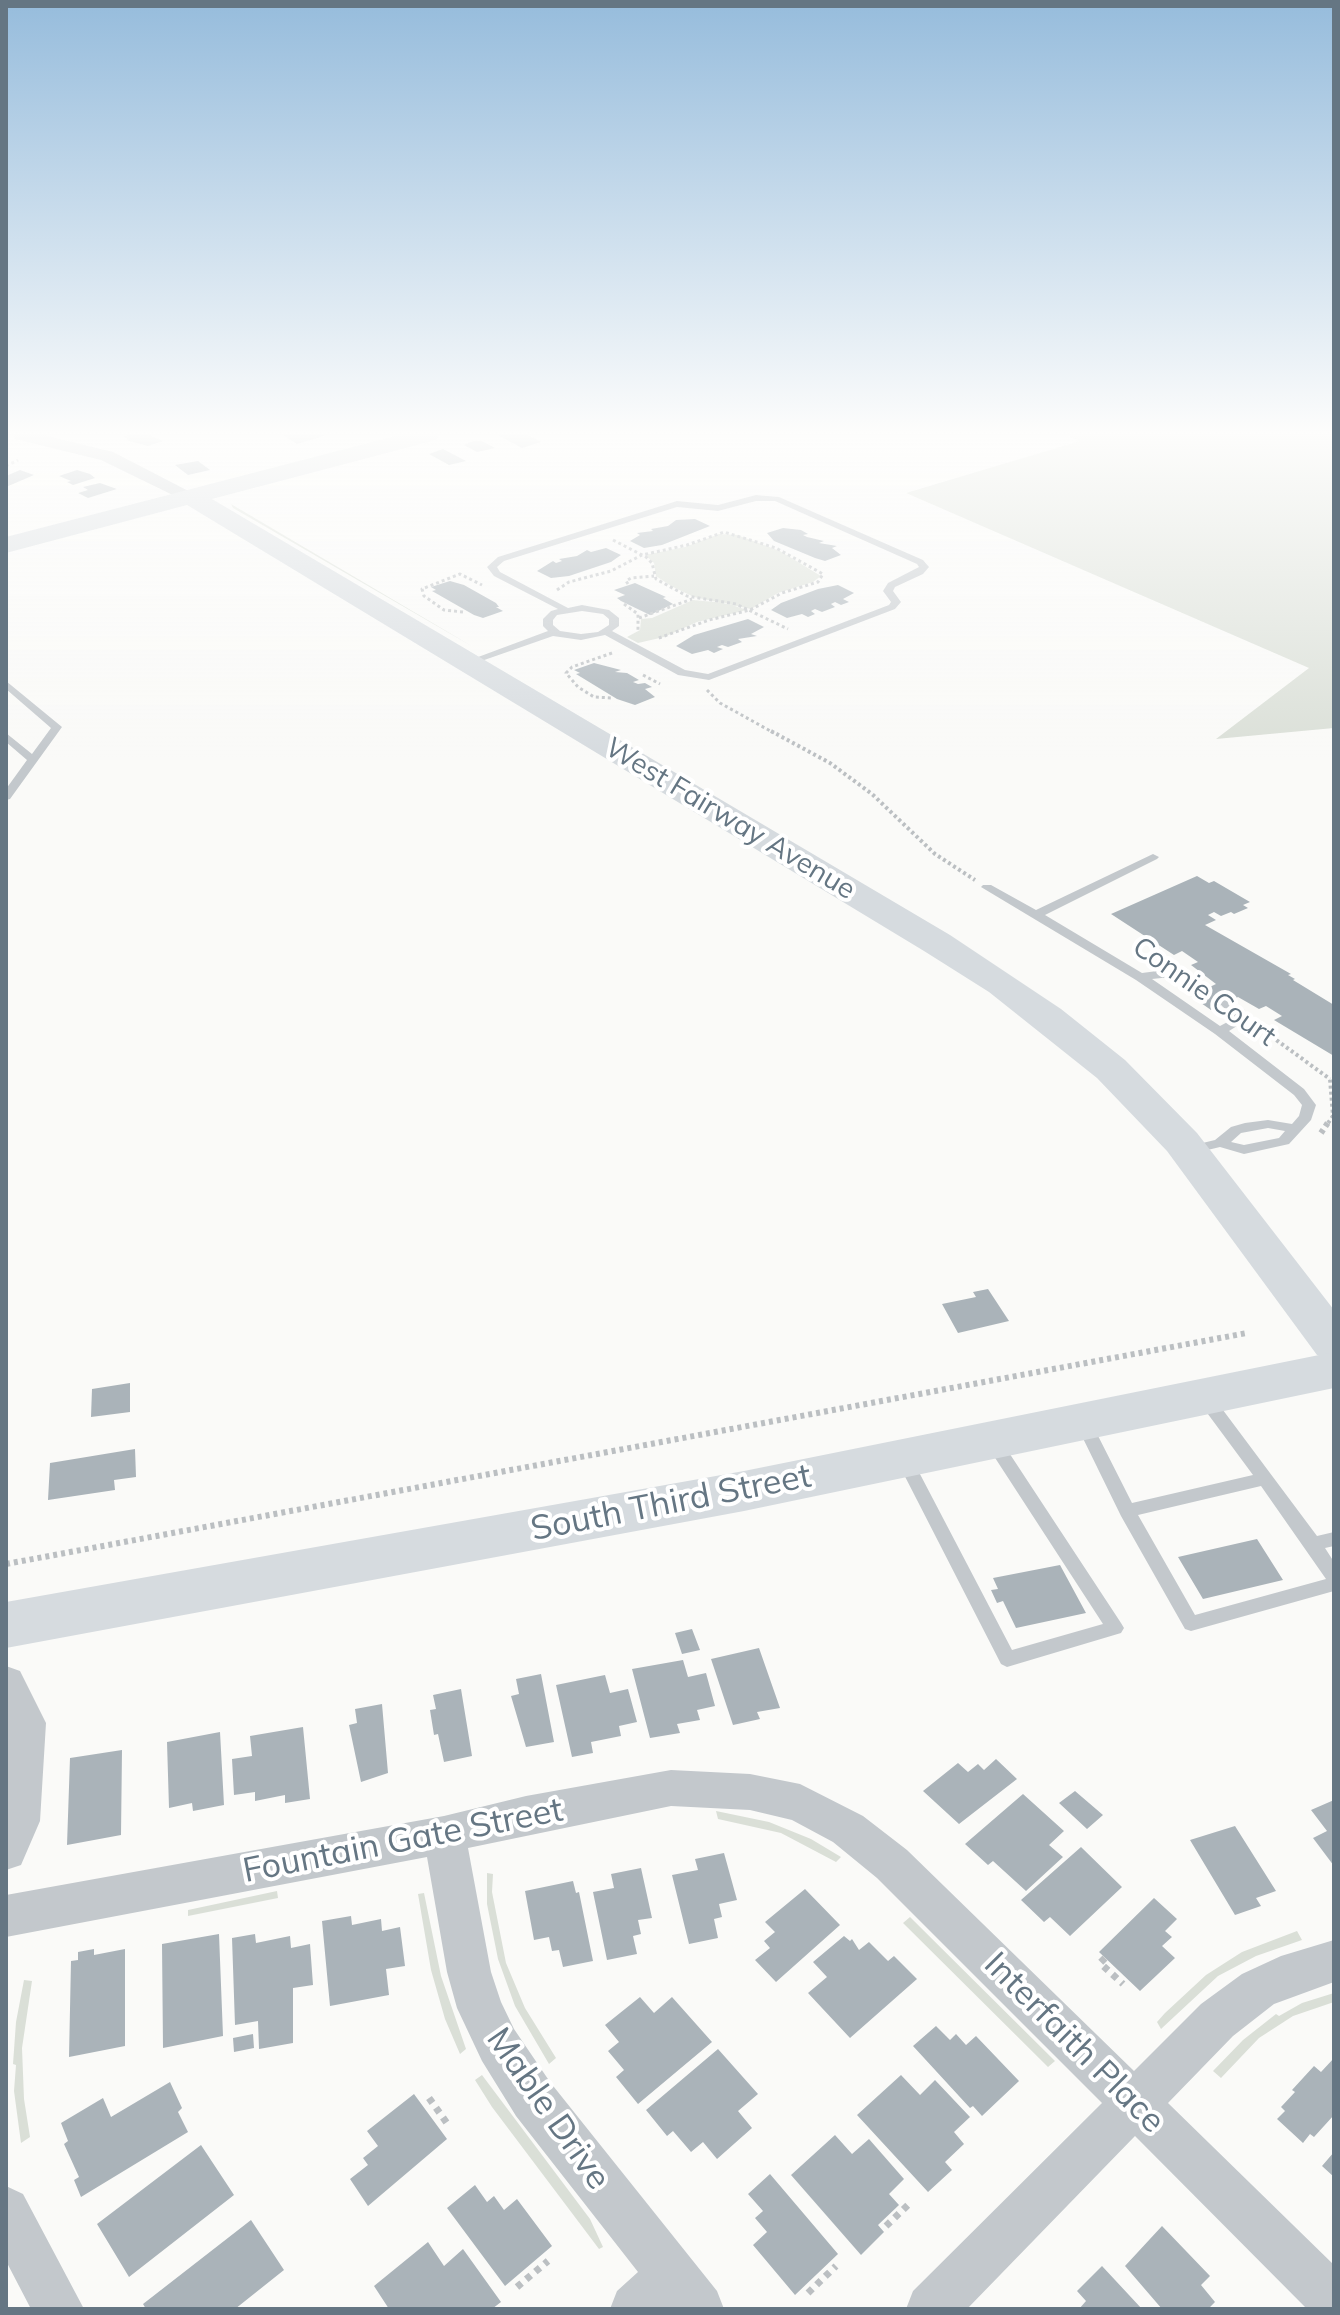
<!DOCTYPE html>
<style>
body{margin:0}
#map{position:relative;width:1340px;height:2315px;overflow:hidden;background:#fafaf8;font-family:Mulish,sans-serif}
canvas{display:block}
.frame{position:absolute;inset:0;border:8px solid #657683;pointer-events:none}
</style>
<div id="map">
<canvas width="1340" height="2315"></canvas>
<div class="frame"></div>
</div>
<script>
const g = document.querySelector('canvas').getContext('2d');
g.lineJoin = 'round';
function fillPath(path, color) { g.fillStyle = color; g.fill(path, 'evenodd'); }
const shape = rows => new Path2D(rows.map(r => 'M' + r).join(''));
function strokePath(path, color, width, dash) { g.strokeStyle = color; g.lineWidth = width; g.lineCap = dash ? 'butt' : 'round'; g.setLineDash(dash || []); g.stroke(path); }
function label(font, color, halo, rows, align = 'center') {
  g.font = font + ' Mulish,sans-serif'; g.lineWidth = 8; g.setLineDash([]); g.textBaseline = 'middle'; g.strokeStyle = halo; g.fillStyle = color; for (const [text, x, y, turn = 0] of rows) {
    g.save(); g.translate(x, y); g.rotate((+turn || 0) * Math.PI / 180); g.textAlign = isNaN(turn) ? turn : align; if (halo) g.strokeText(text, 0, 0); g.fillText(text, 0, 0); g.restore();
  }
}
const green = shape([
 [1067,435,1334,435,1334,728,1216,739,1309,668,906,493,1080,441],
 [231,504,475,648,233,508],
 [719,534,737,535,780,551,821,576,813,582,778,593,751,609,694,597,671,586,656,576,654,563,645,555,685,547],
 [693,600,726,603,747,610,697,622,664,637,638,643,627,637,640,630,641,619,652,618],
 [716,1811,769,1822,811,1839,841,1857,836,1862,781,1833,718,1819],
 [487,1873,493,1874,492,1892,506,1963,525,2008,556,2058,549,2064,515,2006,498,1959,487,1904],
 [277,1891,278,1898,188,1916,188,1910],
 [424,1893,441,1976,466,2049,460,2054,445,2019,431,1970,418,1894],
 [910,1917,1055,2061,1048,2067,903,1923],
 [1297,1931,1302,1940,1256,1956,1218,1976,1161,2029,1157,2022,1165,2013,1206,1975,1242,1952],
 [24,1980,32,1981,22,2048,24,2099,30,2137,21,2143,14,2091,16,2065,13,2064,16,2022],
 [1334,1993,1334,2002,1293,2016,1259,2038,1221,2078,1213,2071,1243,2040,1276,2014,1279,2016,1302,2003],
 [482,2075,590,2219,603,2247,599,2249,492,2107,475,2080]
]);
const building = shape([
 [127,435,149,435,163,441,148,446,126,440,129,439,123,437],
 [283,435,324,435,324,436,297,444],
 [498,435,528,435,541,442,522,448],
 [473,441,482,441,495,448,477,452,464,445],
 [443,449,466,461,449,465,429,454],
 [198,461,210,470,188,475,175,465],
 [20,470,34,475,6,487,6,476],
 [77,470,90,474,95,478,73,485,67,482,71,481,59,476],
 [100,483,117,489,88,498,78,493,88,490,83,487],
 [695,519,710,526,662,545,644,548,630,541,640,535,637,533,653,531,651,529,668,526,676,520],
 [783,528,801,530,808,534,803,535,807,537,824,541,819,543,837,546,832,548,841,555,825,561,815,558,774,541,767,533],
 [606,548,621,555,611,562,569,576,551,578,537,571,553,561,556,563,562,561,559,559,577,556,587,550,591,552],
 [450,581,464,585,496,603,499,607,496,607,503,611,483,618,474,615,432,591,436,590,431,587],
 [635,583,666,597,663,598,673,604,650,615,621,601,617,598,625,595,614,590],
 [838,585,854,593,843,599,849,602,841,605,835,602,831,604,835,607,822,612,815,609,811,611,815,614,808,617,802,614,787,618,771,610,781,603,818,589],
 [748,619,764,627,751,634,757,636,738,639,742,642,728,647,722,645,717,647,723,649,714,653,708,650,692,654,676,646,694,635],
 [594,663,621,670,615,672,627,673,639,680,633,682,638,684,645,683,652,687,645,689,655,697,635,705,617,699,576,674,580,673,574,670],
 [1197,876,1209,883,1214,881,1250,902,1243,905,1248,908,1234,914,1231,912,1221,916,1214,912,1208,915,1216,920,1205,925,1291,974,1288,975,1295,979,1293,980,1334,1005,1334,1056,1274,1020,1282,1016,1266,1006,1259,1009,1238,997,1211,1010,1191,996,1216,984,1191,965,1198,962,1182,951,1174,955,1111,914],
 [988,1289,1009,1321,958,1333,942,1304,976,1297,973,1292],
 [130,1383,130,1412,91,1417,92,1389],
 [135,1449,136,1477,114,1480,115,1490,48,1500,50,1463],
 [1257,1539,1283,1580,1203,1599,1178,1557],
 [1060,1565,1086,1613,1016,1628,1003,1601,997,1603,991,1590,998,1589,993,1578],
 [692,1629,700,1650,682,1654,675,1633],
 [759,1648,780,1708,757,1712,760,1719,733,1725,711,1659],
 [683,1660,688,1677,706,1673,715,1706,697,1710,700,1720,677,1724,680,1733,650,1738,632,1669],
 [541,1674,554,1742,526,1747,511,1696,519,1694,516,1679],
 [605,1675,610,1693,628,1689,637,1722,619,1726,621,1736,591,1742,593,1753,572,1757,556,1685],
 [461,1689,472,1756,444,1762,438,1734,434,1735,430,1710,436,1709,433,1695],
 [382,1704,388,1773,361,1782,349,1725,357,1723,355,1709],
 [303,1727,310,1799,285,1803,285,1795,255,1801,255,1792,234,1795,232,1759,252,1756,250,1736],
 [220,1732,224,1805,193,1811,192,1803,169,1808,167,1742],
 [122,1750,121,1835,67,1845,70,1758],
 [996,1759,1017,1779,959,1824,923,1791,958,1763,968,1772,978,1764,984,1770],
 [1075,1791,1103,1815,1087,1829,1059,1803],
 [1023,1794,1064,1831,1049,1845,1063,1857,1026,1891,993,1861,988,1865,965,1844],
 [1334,1800,1334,1866,1313,1838,1327,1831,1311,1810],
 [1235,1826,1276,1891,1256,1898,1261,1906,1235,1915,1190,1840],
 [1081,1847,1122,1887,1070,1936,1050,1917,1044,1922,1021,1900],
 [724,1853,737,1900,719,1904,722,1917,714,1919,718,1938,689,1944,672,1875,698,1870,695,1859],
 [641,1868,652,1918,638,1920,641,1934,633,1936,637,1954,607,1960,593,1892,614,1888,611,1874],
 [573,1881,576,1893,579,1892,593,1961,563,1967,559,1950,552,1951,549,1937,534,1940,525,1891],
 [805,1889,840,1925,776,1982,755,1960,770,1948,764,1941,775,1932,765,1922],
 [1154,1898,1177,1919,1165,1931,1172,1937,1162,1946,1175,1958,1140,1991,1099,1952],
 [351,1916,352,1925,381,1919,382,1931,400,1927,405,1966,386,1969,389,1995,330,2006,322,1921],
 [219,1934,223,2036,163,2048,162,1944],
 [255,1934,256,1943,290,1936,291,1948,310,1944,313,1985,293,1988,293,2043,259,2049,258,2021,235,2025,232,1938],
 [844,1936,850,1941,852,1939,859,1950,869,1942,888,1961,894,1956,917,1979,850,2038,808,1993,827,1977,813,1962],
 [94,1949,94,1955,125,1949,125,2046,69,2057,71,1961,78,1960,78,1952],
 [640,1997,654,2013,672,1997,712,2042,638,2104,616,2077,624,2070,608,2051,619,2042,605,2025],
 [936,2026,950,2040,956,2034,966,2045,976,2036,1019,2081,982,2116,973,2106,970,2108,913,2046],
 [253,2034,254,2048,234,2052,233,2038],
 [718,2049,758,2094,738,2111,752,2128,717,2159,703,2142,691,2152,673,2131,667,2136,646,2110],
 [1334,2058,1334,2115,1314,2137,1310,2134,1303,2143,1277,2119,1285,2111,1281,2107,1295,2092,1292,2090,1314,2066,1321,2072],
 [901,2075,920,2095,935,2080,970,2117,954,2132,964,2144,945,2162,952,2170,928,2192,857,2115],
 [170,2082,182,2108,178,2112,188,2132,81,2197,74,2180,79,2177,64,2144,68,2141,61,2123,103,2098,111,2117],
 [414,2094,447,2139,368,2206,350,2179,368,2165,363,2158,378,2146,367,2131],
 [835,2135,852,2154,869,2139,904,2179,889,2194,899,2205,878,2225,884,2232,861,2255,791,2175],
 [201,2145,234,2195,129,2277,97,2224],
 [1334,2152,1334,2177,1322,2166],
 [770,2174,838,2254,795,2295,753,2245,767,2232,755,2218,763,2211,748,2194],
 [475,2185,487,2202,494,2196,504,2210,517,2199,552,2246,505,2286,447,2208],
 [251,2220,284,2270,235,2309,146,2309,143,2304],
 [1162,2226,1210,2276,1201,2285,1215,2302,1208,2309,1162,2309,1125,2266],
 [428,2242,444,2266,463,2249,501,2302,492,2309,389,2309,374,2286],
 [1102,2266,1142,2309,1079,2309,1086,2301,1077,2291]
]);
const pathFar3 = shape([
 [6,466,18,460],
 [613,540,646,557,652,563,656,579,687,596,736,604,788,629],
 [628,584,626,581,631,578,654,576],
 [557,590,569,582,611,571,642,555,687,545,724,532,776,548,823,574,818,582,782,593,750,610,709,620,656,639],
 [624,604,638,614,638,630],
 [463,612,444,610,424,596,422,589,460,574,482,585],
 [639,618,692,599],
 [612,653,572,667,566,673,578,687,594,697,613,698],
 [643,675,660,684],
 [707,690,720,703,774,733]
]);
const pathFar2 = shape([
 [771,731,830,763,872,794,935,854,975,880],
 [1257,1026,1330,1079],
 [1328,1123,1333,1116,1330,1079]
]);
const pathFar1 = shape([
 [1321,1133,1329,1121],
 [6,1564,1247,1333]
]);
const path = shape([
 [1105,1958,1100,1963,1123,1984],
 [429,2098,449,2126],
 [886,2226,909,2204],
 [517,2287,548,2261],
 [808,2293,836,2266]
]);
const lane = shape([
 [756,495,779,497,923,560,929,567,923,574,895,587,893,591,901,602,895,609,709,680,678,675,605,635,581,640,553,636,470,665,462,663,548,631,543,626,543,619,551,611,558,609,494,576,487,567,498,557,677,501,718,505,756,495],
 [756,501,775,501,917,564,919,567,888,583,883,591,891,602,889,605,708,674,685,670,612,631,619,626,619,618,609,610,582,605,568,608,500,572,497,567,504,561,677,507,718,511,756,501],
 [582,611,603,614,609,619,609,625,598,632,581,634,560,631,553,625,553,620,557,615,582,611],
 [6,681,62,727,10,799,6,800,6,789,27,760,6,742,6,733,32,754,51,728,6,689,6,681],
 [1153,854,1159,857,1157,859,1045,915,1142,973,1173,969,1210,986,1212,989,1210,992,1206,993,1171,977,1152,979,1220,1026,1235,1018,1222,1006,1220,1003,1222,1000,1230,1000,1244,1009,1248,1019,1229,1031,1304,1089,1316,1105,1311,1120,1289,1144,1244,1154,1220,1147,1191,1154,1186,1153,1184,1150,1186,1147,1215,1140,1231,1127,1245,1123,1268,1120,1292,1124,1299,1116,1302,1105,1294,1095,1215,1034,1136,980,981,887,983,885,991,885,1036,910,1153,854],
 [1268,1128,1285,1131,1279,1138,1244,1145,1231,1142,1241,1133,1268,1128],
 [1205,1392,1211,1394,1317,1536,1334,1532,1334,1546,1325,1548,1334,1562,1334,1591,1191,1631,1185,1629,1121,1516,1075,1422,1077,1418,1083,1416,1089,1418,1132,1503,1253,1475,1199,1402,1197,1398,1199,1394,1205,1392],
 [1261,1486,1326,1579,1195,1615,1138,1515,1261,1486],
 [994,1437,1000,1439,1121,1623,1124,1628,1121,1633,1007,1667,1001,1664,896,1459,898,1455,904,1453,910,1455,1012,1650,1103,1624,988,1447,986,1443,988,1439,994,1437]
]);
const street = shape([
 [13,435,43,435,113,452,200,497,197,501,185,501,101,460,15,439,13,435],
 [6,1666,20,1671,46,1723,40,1821,21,1865,6,1870,6,1666],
 [671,1770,750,1774,800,1784,863,1816,907,1850,1134,2071,1201,2004,1242,1974,1281,1956,1334,1940,1334,1982,1274,2004,1233,2036,1168,2103,1334,2265,1334,2309,1307,2309,1135,2136,967,2309,906,2309,913,2291,1102,2103,877,1878,833,1842,792,1820,750,1810,671,1806,468,1848,491,1972,501,2002,514,2029,550,2082,717,2291,724,2309,610,2309,617,2291,638,2272,516,2116,482,2061,457,2008,447,1972,427,1857,6,1937,6,1895,444,1816,526,1796,671,1770],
 [6,2186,23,2194,84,2309,31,2309,6,2261,6,2186]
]);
const secondary = shape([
 [399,435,440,435,436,440,212,499,950,935,1061,1009,1125,1060,1197,1133,1334,1310,1334,1360,1317,1355,1167,1151,1097,1078,989,992,924,951,187,505,6,553,6,537,399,435]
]);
const highway = shape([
 [1334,1352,1334,1388,744,1511,6,1648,6,1602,744,1471,1334,1352]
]);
const streetNames = [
 ["West Fairway Avenue",730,819,31],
 ["Connie Court",1204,992,35]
];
const nearStreetnames = [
 ["South Third Street",671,1503,-11],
 ["Fountain Gate Street",403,1841,-11],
 ["Interfaith Place",1074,2043,45],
 ["Mable Drive",548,2109,55]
];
fillPath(green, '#dadfd7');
fillPath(building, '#aab3b9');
strokePath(pathFar3, '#bbbfc2', 3, [3, 3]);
strokePath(pathFar2, '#bbbfc2', 4, [3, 3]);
strokePath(pathFar1, '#bbbfc2', 6, [4, 4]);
strokePath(path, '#bbbfc2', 7, [6, 6]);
fillPath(lane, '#c3c8cc');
fillPath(street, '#c3c8cc');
fillPath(secondary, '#d6dbdf');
fillPath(highway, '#d6dbdf');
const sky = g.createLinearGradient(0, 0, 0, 759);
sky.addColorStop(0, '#96bcdc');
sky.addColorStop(0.57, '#fdfdfc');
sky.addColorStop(1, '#fdfdfc00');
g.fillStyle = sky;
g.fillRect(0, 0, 1340, 759);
label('28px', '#657683', '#fff', streetNames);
label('34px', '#657683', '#fff', nearStreetnames);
</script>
